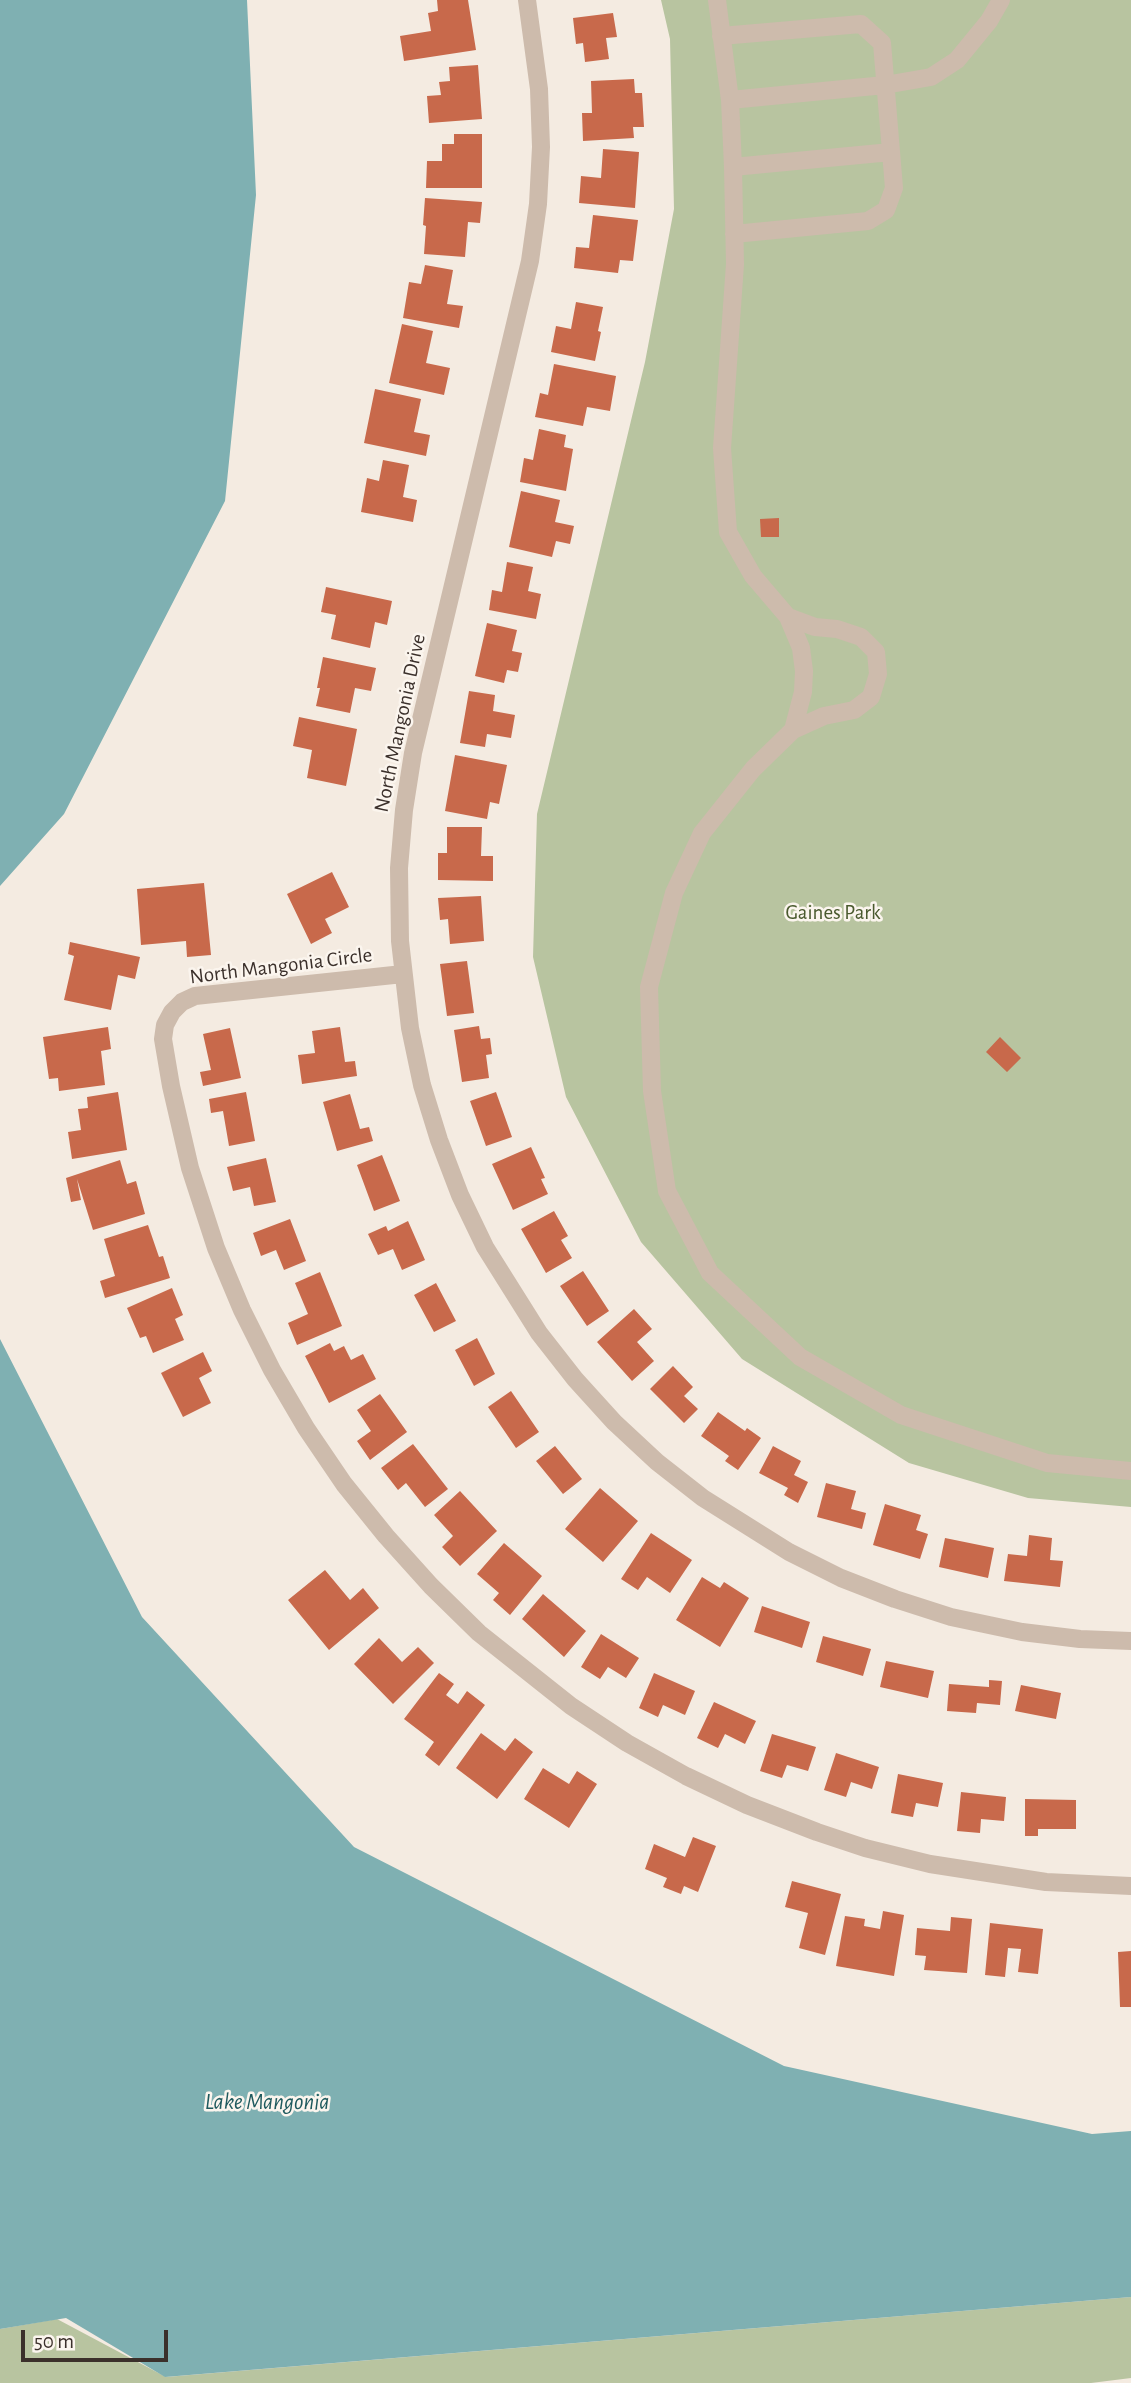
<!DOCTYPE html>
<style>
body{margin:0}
#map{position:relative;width:1131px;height:2383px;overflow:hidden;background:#f4ebe1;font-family:"Alegreya Sans",sans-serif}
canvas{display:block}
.scale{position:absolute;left:21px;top:2330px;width:147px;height:32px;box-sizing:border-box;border:4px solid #3b302b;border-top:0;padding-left:9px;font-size:21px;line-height:24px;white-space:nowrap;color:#3b302b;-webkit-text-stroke:5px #fbf5ee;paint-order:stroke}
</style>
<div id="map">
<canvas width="1131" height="2383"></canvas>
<div class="scale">50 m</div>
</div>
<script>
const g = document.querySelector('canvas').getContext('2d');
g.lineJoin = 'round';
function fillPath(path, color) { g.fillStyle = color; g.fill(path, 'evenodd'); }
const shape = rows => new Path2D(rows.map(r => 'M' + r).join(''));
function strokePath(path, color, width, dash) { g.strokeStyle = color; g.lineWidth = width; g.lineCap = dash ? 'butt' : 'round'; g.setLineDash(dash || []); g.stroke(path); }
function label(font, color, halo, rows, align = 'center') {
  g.font = font + ' "Alegreya Sans",sans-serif'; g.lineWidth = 5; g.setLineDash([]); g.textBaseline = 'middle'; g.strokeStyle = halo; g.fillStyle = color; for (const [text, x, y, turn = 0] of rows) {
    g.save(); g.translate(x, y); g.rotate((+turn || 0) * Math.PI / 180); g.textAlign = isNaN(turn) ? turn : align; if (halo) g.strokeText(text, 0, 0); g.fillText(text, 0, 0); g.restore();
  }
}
const green = shape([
 [661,0,1131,0,1131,1507,1028,1498,909,1463,742,1359,641,1242,566,1097,533,957,537,814,645,362,674,209,670,39],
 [1131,2297,1131,2378,1091,2383,0,2383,0,2329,57,2319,166,2377]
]);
const water = shape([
 [0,0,247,0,256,195,225,501,64,814,0,886],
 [0,1339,142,1617,354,1847,784,2066,1092,2134,1131,2131,1131,2297,165,2377,66,2318,0,2329]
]);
const building = shape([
 [437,0,468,0,476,50,404,61,400,36,431,31,428,13,438,11],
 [613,13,617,37,606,38,609,59,585,62,583,43,576,44,573,18],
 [478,65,482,119,429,123,427,96,441,95,439,82,450,81,449,67],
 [634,79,635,93,642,93,644,127,633,127,634,138,583,141,582,113,592,113,591,81],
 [454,134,482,134,482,188,426,188,427,161,442,161,442,144,454,144],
 [603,149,639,152,635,208,579,203,581,176,601,178],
 [425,198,482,202,480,223,468,222,465,257,424,254,426,226,423,225],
 [593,215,638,220,633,261,620,260,618,273,574,268,576,247,589,248],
 [425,265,453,270,447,304,463,306,459,328,403,318,409,282,421,284],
 [576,302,603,307,598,331,601,332,595,361,551,352,556,326,571,329],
 [402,324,433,331,426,363,450,368,444,395,389,383],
 [554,364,616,376,610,411,587,407,583,426,535,417,540,393,548,395],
 [375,389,421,399,414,432,430,435,426,456,364,443],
 [539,429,566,435,564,447,573,449,566,491,520,482,524,458,533,460],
 [383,460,409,465,403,497,417,500,413,522,361,512,367,478,379,481],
 [521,491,560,500,555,522,574,526,570,544,556,541,552,557,509,547],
 [779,518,779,537,761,537,760,519],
 [507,562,533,567,528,591,541,594,536,619,489,610,492,590,502,592],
 [326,587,392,601,387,625,375,622,370,648,331,639,336,615,321,612],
 [487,623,517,630,512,651,522,653,518,672,507,670,504,683,475,676],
 [323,657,376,668,371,691,355,688,350,713,316,706,320,688,317,688],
 [469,691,495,695,493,711,515,715,511,738,487,734,485,747,460,743],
 [299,717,357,729,346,786,307,778,312,750,293,746],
 [455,755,507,765,499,804,490,802,487,819,445,811],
 [447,827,482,827,481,856,493,856,493,881,438,880,438,853,447,853],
 [332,872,349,907,325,919,332,933,311,944,287,894],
 [204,883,211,955,187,957,186,941,141,945,137,889],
 [481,896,484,941,450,944,448,919,440,920,438,898],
 [70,942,140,957,135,979,118,975,111,1010,64,1000,74,956,68,954],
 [467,961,474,1013,447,1016,440,964],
 [479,1026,481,1039,490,1038,492,1054,486,1055,489,1078,462,1082,454,1030],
 [108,1027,111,1049,101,1051,105,1085,59,1091,58,1078,49,1079,43,1037],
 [340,1027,345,1062,355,1061,357,1076,302,1084,298,1055,315,1053,312,1031],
 [230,1028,241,1078,203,1086,200,1072,211,1070,203,1034],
 [1000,1037,1021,1058,1007,1072,986,1052],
 [118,1092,127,1150,72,1159,68,1132,81,1130,78,1109,88,1108,87,1097],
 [246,1092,255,1141,229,1146,223,1111,211,1113,209,1099],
 [496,1092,512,1137,486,1146,470,1101],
 [350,1094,360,1129,369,1127,373,1141,337,1151,323,1102],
 [531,1147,545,1178,541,1179,548,1194,513,1210,492,1164],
 [382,1155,400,1201,374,1211,357,1165],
 [266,1158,276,1202,254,1206,250,1187,233,1191,227,1167],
 [120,1160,127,1184,136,1181,145,1214,93,1230,77,1179,81,1200,71,1202,66,1178],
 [554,1211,568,1236,561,1240,572,1258,546,1273,521,1229],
 [290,1219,306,1261,284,1270,276,1250,261,1256,253,1233],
 [408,1221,425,1260,402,1270,393,1249,378,1255,368,1234,386,1226,388,1231],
 [148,1225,159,1257,163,1256,170,1278,105,1298,100,1281,115,1276,104,1239],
 [583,1271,609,1311,587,1326,560,1286],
 [320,1272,342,1326,297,1345,288,1323,308,1314,295,1283],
 [436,1283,456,1321,434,1332,414,1295],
 [172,1288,183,1315,175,1319,184,1340,153,1353,146,1336,140,1338,127,1308],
 [634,1309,652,1329,637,1342,654,1361,632,1381,597,1342],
 [477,1338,495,1374,474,1386,455,1350],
 [330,1343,334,1351,344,1346,351,1360,363,1354,376,1379,329,1403,305,1356],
 [203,1352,212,1371,199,1378,211,1403,183,1417,161,1373],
 [673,1366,693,1387,684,1396,698,1409,684,1423,650,1389],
 [511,1391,539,1432,516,1448,488,1407],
 [380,1394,407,1432,370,1460,357,1441,371,1431,357,1410],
 [718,1412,745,1431,747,1428,761,1438,738,1470,725,1461,729,1456,701,1436],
 [413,1444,448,1489,425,1507,406,1483,398,1490,381,1468],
 [555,1446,582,1479,563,1494,536,1461],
 [773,1446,801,1461,794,1475,808,1482,798,1503,784,1495,788,1488,759,1473],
 [826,1483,856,1491,851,1509,866,1513,862,1529,817,1517],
 [600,1488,638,1521,603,1562,565,1529],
 [460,1491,497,1531,460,1566,442,1547,453,1536,434,1515],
 [885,1504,921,1515,916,1530,928,1534,920,1559,873,1545],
 [651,1533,692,1560,670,1593,647,1577,638,1590,621,1579],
 [1029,1535,1052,1538,1050,1560,1063,1561,1060,1587,1004,1581,1008,1554,1027,1556],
 [945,1538,994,1548,988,1578,939,1567],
 [504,1543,542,1576,510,1615,493,1600,499,1593,477,1574],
 [325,1570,350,1600,363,1588,379,1608,329,1650,288,1600],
 [702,1577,720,1588,724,1582,749,1598,720,1647,676,1620],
 [543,1594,586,1631,564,1657,522,1619],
 [762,1606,810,1622,802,1648,754,1632],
 [601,1634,639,1658,626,1678,608,1667,600,1679,581,1667],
 [823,1636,871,1649,863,1676,816,1662],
 [379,1638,402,1662,418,1647,434,1663,393,1704,354,1664],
 [886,1661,934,1671,928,1698,880,1687],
 [439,1673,454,1684,446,1695,458,1704,467,1691,485,1705,439,1766,425,1755,434,1742,404,1719],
 [654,1673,695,1691,685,1715,663,1705,658,1717,639,1708],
 [989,1680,1002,1681,1000,1705,977,1703,976,1713,947,1711,949,1684,989,1687],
 [1021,1685,1061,1693,1056,1719,1015,1711],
 [714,1702,756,1721,745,1744,725,1734,718,1748,697,1738],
 [481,1733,505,1751,515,1738,533,1752,497,1799,456,1768],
 [772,1734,816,1747,808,1771,787,1765,782,1778,760,1771],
 [836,1753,879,1767,872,1789,851,1782,846,1797,824,1790],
 [543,1768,569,1784,577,1771,597,1784,569,1828,524,1799],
 [898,1774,943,1783,938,1807,916,1803,913,1817,891,1813],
 [961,1792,1006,1797,1004,1821,981,1819,980,1833,957,1831],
 [1025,1799,1076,1800,1076,1829,1038,1829,1038,1836,1025,1836],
 [693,1837,716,1846,698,1892,684,1886,681,1894,663,1887,667,1878,645,1869,654,1844,685,1857],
 [792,1881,841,1894,825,1955,799,1948,808,1913,785,1907],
 [883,1911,904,1915,894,1976,836,1966,845,1916,865,1919,864,1926,880,1929],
 [951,1917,972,1919,967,1973,924,1970,926,1956,915,1955,917,1928,950,1931],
 [990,1923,1043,1929,1038,1974,1018,1972,1021,1949,1008,1948,1005,1977,985,1975],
 [1131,1951,1131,2007,1120,2007,1118,1952]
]);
const minor = shape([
 [527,0,539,89,541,147,538,204,530,261,413,753,404,810,399,868,400,941,410,1028,422,1085,439,1140,460,1195,485,1247,539,1333,575,1379,614,1422,657,1462,703,1498,789,1552,841,1578,895,1599,951,1617,1022,1632,1080,1639,1131,1641],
 [717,0,730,100,733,167,735,264,722,448,728,532,753,576,788,617,815,627,837,629,861,637,876,652,878,674,871,697,854,710,824,716,793,730,753,769,702,833,674,893,649,987,652,1091,667,1191,710,1273,800,1357,901,1415,1047,1463,1131,1471],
 [721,36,861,24,882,43,894,188,886,210,868,221,734,234],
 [730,100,885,85,931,77,957,60,989,21,1001,0],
 [733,167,891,152],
 [788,617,801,648,804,671,803,692,793,730],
 [403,974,195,996,182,1002,172,1012,165,1025,163,1039,171,1086,190,1168,216,1248,242,1310,272,1370,306,1428,344,1484,386,1536,431,1586,479,1633,571,1706,627,1743,686,1776,747,1805,817,1832,865,1848,930,1864,1046,1882,1131,1886]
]);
const streetNames = [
 ["North Mangonia Drive",400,723,-78],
 ["North Mangonia Circle",281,966,-7]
];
const parkNames = [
 ["Gaines Park",833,913]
];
const waterNames = [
 ["Lake Mangonia",267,2102]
];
fillPath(green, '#b8c4a0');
fillPath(water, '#7fb0b2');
fillPath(building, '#c8694b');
strokePath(minor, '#cdbbac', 18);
label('21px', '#3b302b', '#fbf5ee', streetNames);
label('21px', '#4a5a2e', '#fbf5ee', parkNames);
label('italic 23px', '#1f5a5e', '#fbf5ee', waterNames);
</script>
